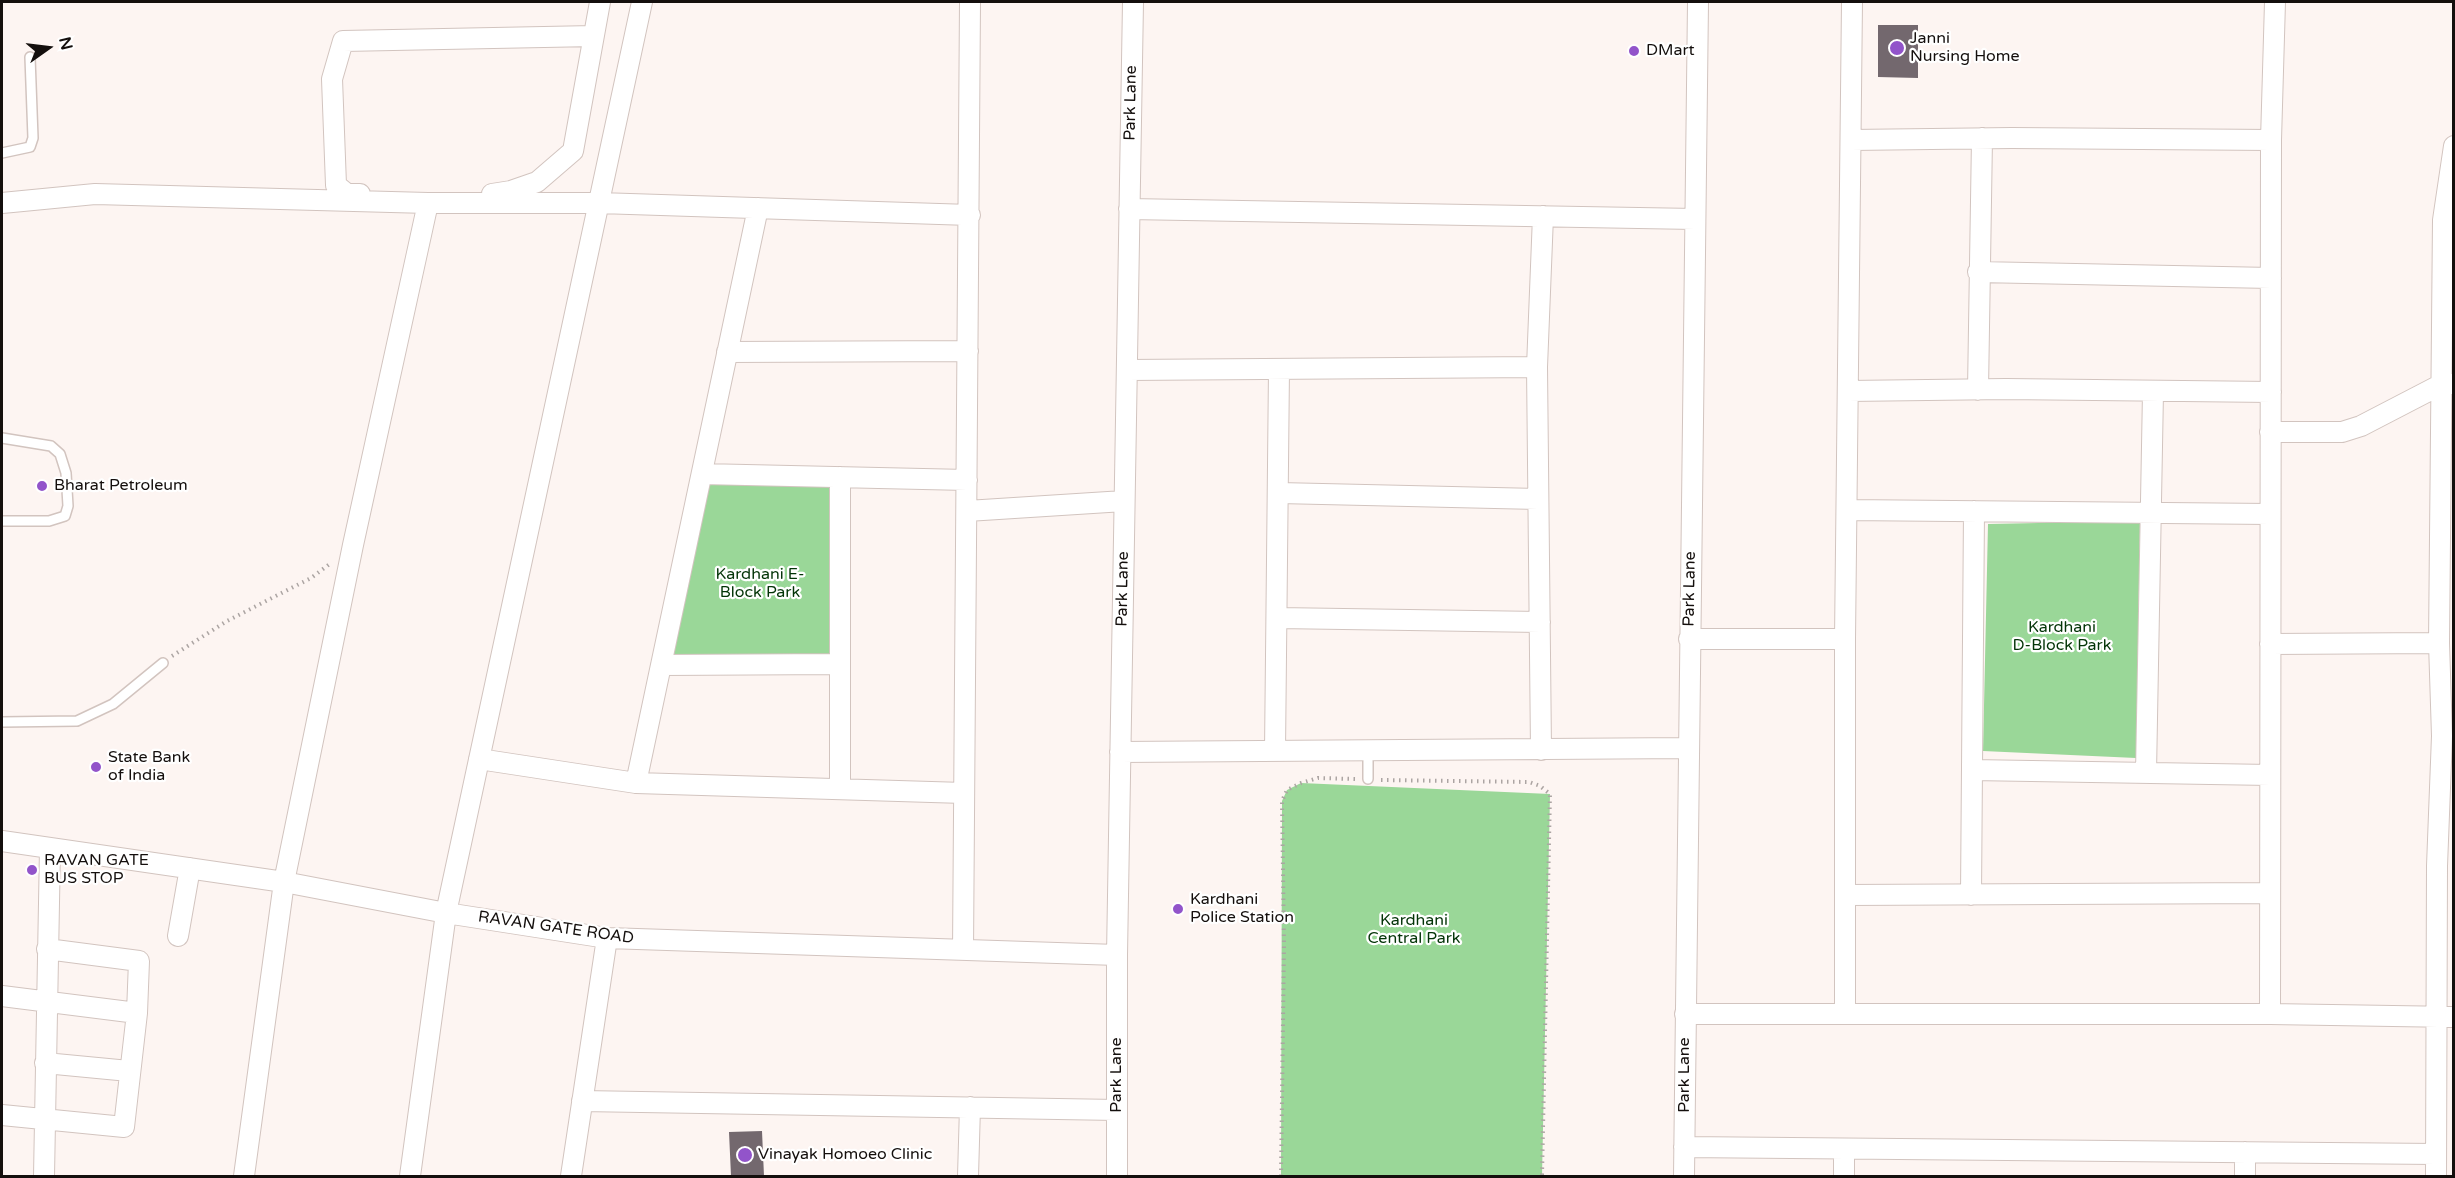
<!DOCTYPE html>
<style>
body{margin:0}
#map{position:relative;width:2455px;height:1178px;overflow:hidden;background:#fdf5f2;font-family:"Varela Round",sans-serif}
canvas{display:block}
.frame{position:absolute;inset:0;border:3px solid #140f0d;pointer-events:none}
.north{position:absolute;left:18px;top:18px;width:60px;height:60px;-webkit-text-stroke:4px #fff;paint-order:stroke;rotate:76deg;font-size:16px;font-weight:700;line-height:24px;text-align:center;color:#140f0d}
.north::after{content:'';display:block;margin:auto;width:21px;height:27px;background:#140f0d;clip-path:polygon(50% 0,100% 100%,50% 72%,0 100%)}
</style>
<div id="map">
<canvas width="2455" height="1178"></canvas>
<div class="frame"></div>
<div class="north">N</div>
</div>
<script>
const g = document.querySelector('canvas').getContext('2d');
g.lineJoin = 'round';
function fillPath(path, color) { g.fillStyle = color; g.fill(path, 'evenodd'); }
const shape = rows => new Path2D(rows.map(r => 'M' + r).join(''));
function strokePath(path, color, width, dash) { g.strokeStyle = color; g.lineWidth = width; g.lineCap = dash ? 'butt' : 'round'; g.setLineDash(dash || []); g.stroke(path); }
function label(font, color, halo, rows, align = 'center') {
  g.font = font + ' "Varela Round",sans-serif'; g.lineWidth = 4.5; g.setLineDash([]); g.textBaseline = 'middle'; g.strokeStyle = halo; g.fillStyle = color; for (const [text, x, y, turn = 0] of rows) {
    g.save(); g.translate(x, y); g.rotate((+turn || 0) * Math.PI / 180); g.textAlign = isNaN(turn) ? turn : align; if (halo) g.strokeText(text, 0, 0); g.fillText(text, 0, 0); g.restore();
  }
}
const green = shape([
 [702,474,840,477,840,664,661,665],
 [2140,521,2136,758,1983,751,1988,524],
 [1301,783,1550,794,1542,1176,1281,1176,1282,801,1287,790]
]);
const building = shape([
 [1878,25,1918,25,1918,78,1878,77],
 [762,1131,764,1176,731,1176,729,1132]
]);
const path = shape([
 [172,656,227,621,311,578,331,563],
 [1381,780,1529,782,1540,786,1550,794,1542,1176],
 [1281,1176,1284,944,1282,801,1287,790,1301,783,1318,778,1355,779]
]);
const lane = shape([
 [2,153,30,147,33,138,30,57],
 [2,438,51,446,60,454,66,473,68,506,65,516,49,521,2,521],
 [2,722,77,721,113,704,163,663],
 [1368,751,1368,779]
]);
const street = shape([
 [1851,140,2012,138,2271,140],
 [360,194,347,194,336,185,332,79,343,41,594,36],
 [492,194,511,191,537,182,573,151,600,2],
 [2,203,95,194,428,203,599,203,970,215],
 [1129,209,1695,219],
 [1978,272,2271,278],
 [727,352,968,351],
 [1127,370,1537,367],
 [1978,390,1982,138],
 [1848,391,2006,389,2271,392],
 [2270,432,2342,432,2361,426,2442,384,2454,384],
 [702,474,967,480],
 [840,477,840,789],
 [1279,493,1538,499],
 [1847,510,2270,514],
 [967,511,1124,501],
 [1278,618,1540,622],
 [1689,639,1845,639],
 [2270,644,2439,643],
 [661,665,840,664],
 [1541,750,1537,367,1543,216],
 [1275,751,1279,369],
 [1120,752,1687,748],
 [479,759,636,783,964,793],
 [1972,770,2270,775],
 [2146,773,2153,392],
 [636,783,758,208],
 [2,841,284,882,446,913,607,938,1117,955],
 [1845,895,2270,893],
 [1971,895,1974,511],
 [178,936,190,868],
 [963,950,970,2],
 [2,996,137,1013],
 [1685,1014,2270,1014,2454,1017],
 [1845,1014,1845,639,1852,2],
 [2270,1014,2271,140,2275,2],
 [45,1063,129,1071],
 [582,1101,1117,1110],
 [2,1115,124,1127,137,1013,139,961,47,949],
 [1684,1147,2436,1154],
 [44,1176,50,848],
 [244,1176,284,882,353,545,428,203],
 [410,1176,446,913,642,2],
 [571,1176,607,938],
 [968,1176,970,1107],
 [1117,1176,1117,955,1133,2],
 [1684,1176,1698,2],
 [1844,1176,1844,1149],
 [2245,1176,2245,1152],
 [2436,1176,2437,866,2442,736,2439,643,2443,220,2454,146]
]);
const markers = [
 [1897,48,8,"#9254ca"],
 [1634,51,6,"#9254ca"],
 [42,486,6,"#9254ca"],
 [96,767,6,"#9254ca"],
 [32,870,6,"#9254ca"],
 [1178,909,6,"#9254ca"],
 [745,1155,8,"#9254ca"]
];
const poiNames = [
 ["Janni",1910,39],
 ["Nursing Home",1910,57],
 ["DMart",1646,51],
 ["Bharat Petroleum",54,486],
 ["State Bank",108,758],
 ["of India",108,776],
 ["RAVAN GATE",44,861],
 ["BUS STOP",44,879],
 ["Kardhani",1190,900],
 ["Police Station",1190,918],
 ["Vinayak Homoeo Clinic",758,1155]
];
const streetNames = [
 ["Park Lane",1131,103,-89],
 ["Park Lane",1123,589,-89],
 ["Park Lane",1690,589,-89],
 ["RAVAN GATE ROAD",556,928,8],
 ["Park Lane",1117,1075,-90],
 ["Park Lane",1685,1075,-90]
];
const parkNames = [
 ["Kardhani E-",760,575],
 ["Block Park",760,593],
 ["Kardhani",2062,628],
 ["D-Block Park",2062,646],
 ["Kardhani",1414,921],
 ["Central Park",1414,939]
];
fillPath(green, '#9ad798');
fillPath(building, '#73686e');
strokePath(lane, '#d2c4bf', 12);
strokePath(street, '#d2c4bf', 22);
strokePath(path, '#aca5a3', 4, [1.5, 4.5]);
strokePath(lane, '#fff', 9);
strokePath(street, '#fff', 20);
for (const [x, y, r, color] of markers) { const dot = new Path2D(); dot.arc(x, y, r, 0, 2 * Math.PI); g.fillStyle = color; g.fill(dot); strokePath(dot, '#fff', 2); }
label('16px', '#140f0d', '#fff', poiNames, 'left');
label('16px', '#140f0d', '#fff', streetNames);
label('16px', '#033407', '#fff', parkNames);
</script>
